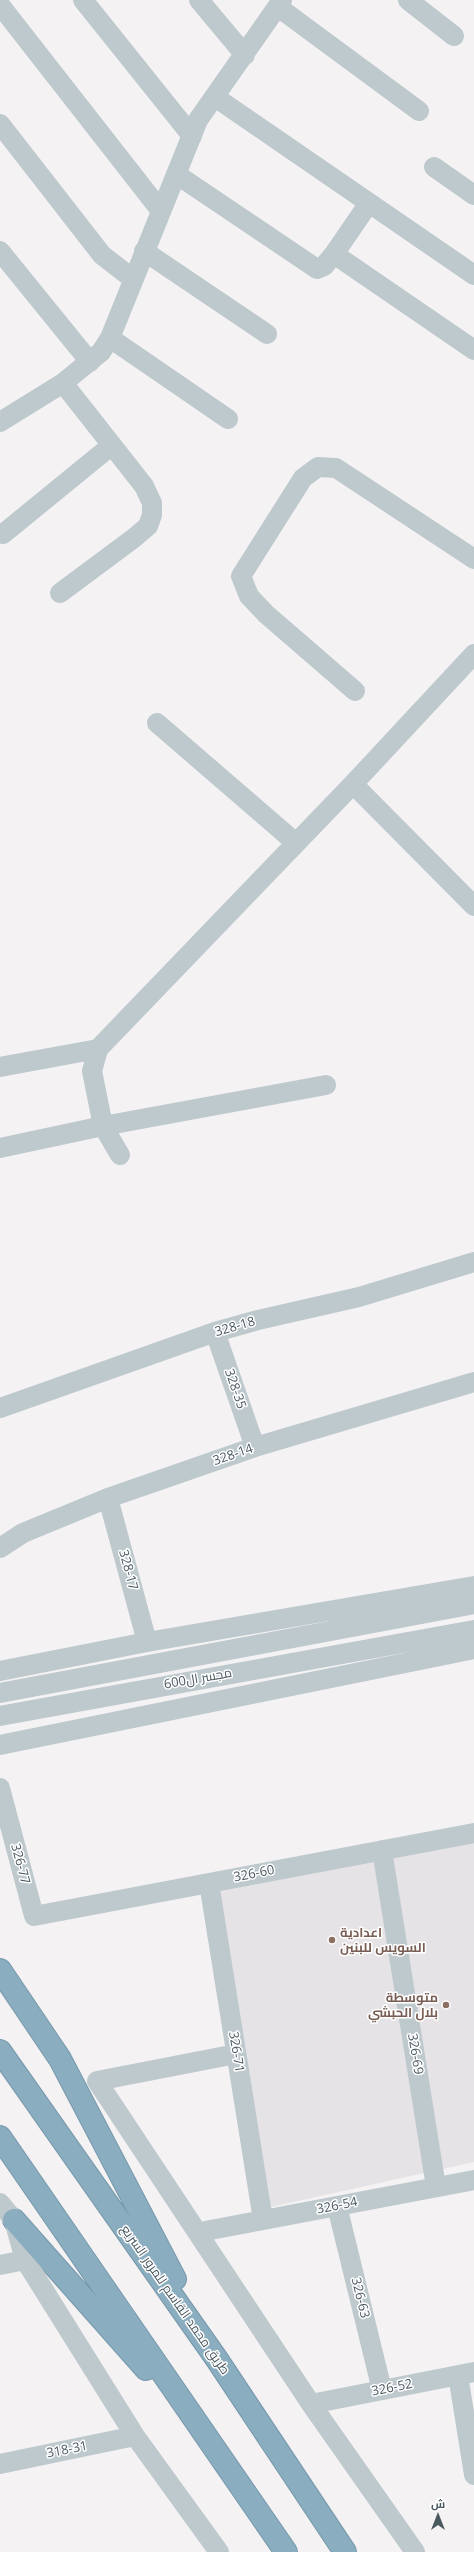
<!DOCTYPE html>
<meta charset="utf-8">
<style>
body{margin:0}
#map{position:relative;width:474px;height:2552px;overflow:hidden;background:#f4f2f2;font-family:"Open Sans",Cairo,sans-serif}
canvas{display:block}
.north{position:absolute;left:418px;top:2496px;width:40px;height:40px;-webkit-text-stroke:3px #fff;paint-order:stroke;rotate:0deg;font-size:11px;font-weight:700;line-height:16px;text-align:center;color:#4a5960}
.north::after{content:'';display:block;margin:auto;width:14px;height:18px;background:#4a5960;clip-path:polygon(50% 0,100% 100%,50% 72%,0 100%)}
</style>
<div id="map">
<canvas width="474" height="2552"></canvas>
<div class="north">ش</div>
</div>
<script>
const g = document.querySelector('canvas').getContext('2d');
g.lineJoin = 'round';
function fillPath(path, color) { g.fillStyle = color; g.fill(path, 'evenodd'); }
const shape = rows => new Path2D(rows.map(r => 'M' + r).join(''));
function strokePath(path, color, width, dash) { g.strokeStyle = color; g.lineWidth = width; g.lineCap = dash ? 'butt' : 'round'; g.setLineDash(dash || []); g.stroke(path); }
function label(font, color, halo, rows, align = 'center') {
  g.font = font + ' "Open Sans",Cairo,sans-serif'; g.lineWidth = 3; g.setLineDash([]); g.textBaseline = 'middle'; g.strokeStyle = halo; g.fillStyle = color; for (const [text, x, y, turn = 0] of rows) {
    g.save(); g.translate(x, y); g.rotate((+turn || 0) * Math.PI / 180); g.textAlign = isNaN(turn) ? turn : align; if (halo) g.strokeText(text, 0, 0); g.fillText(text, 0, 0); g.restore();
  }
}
const education = shape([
 [474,1842,474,2162,271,2207,219,1887]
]);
const minor = shape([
 [83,0,192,136],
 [199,0,245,55],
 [408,0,454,36],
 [0,5,161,211],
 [278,7,419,111],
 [215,97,474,275],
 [0,124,102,255,133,279],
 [434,167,474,195],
 [176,174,317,269,324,266,334,254,369,203],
 [0,251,90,362],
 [144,251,267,334],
 [334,254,474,350],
 [110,338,228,419],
 [0,422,63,383,101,352,110,338,198,120,282,0],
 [3,534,112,445],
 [60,593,134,538,148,526,152,515,152,503,144,486,63,383],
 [355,691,266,614,249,596,241,576,303,478,318,467,336,468,474,559],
 [157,723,296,843],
 [353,784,474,906],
 [0,1067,98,1049],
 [0,1148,103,1126,326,1085],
 [120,1155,103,1126,92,1071,98,1049,353,784,474,654],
 [215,1332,255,1447],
 [0,1408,215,1332,258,1320,359,1297,474,1262],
 [108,1498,147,1642],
 [0,1548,23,1533,108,1498,255,1447,474,1382],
 [0,1671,147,1642,474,1586],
 [0,1693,474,1604],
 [0,1716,474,1630],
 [0,1745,474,1649],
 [0,1788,34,1916,474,1833],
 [382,1850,436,2187],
 [209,1883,263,2220],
 [236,2054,97,2081,311,2404,415,2552],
 [0,2203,14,2220,25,2260,135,2436,219,2552],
 [337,2206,382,2390],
 [200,2232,474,2180],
 [0,2265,25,2260],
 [458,2375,474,2475],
 [311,2404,474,2372],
 [0,2464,135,2436]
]);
const highway = shape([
 [0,1970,60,2059,175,2279],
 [0,2051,216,2358,345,2552],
 [0,2137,286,2552],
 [14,2220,146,2369]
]);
const markers = [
 [332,1940,4,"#8d6e63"],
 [446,2005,4,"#8d6e63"]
];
const streetNames = [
 ["328-18",235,1327,-16],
 ["328-35",235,1389,71],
 ["328-14",233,1455,-19],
 ["328-17",128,1570,75],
 ["مجسر ال600",198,1679,-10],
 ["326-77",20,1864,75],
 ["326-60",254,1874,-11],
 ["326-71",236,2052,81],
 ["326-69",415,2054,81],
 ["326-54",337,2206,-11],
 ["326-63",360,2298,76],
 ["طريق محمد القاسم للمرور السريع",175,2300,55],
 ["326-52",392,2388,-11],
 ["318-31",67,2450,-11]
];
const educationNames = [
 ["اعدادية",340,1933],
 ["السويس للبنين",340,1948],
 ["متوسطة",438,1998,"right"],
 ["بلال الحبشي",438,2013,"right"]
];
fillPath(education, '#e5e3e5');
strokePath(highway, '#7698ac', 24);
strokePath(minor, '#bec9ce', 20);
strokePath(highway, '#8badc0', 22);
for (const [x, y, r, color] of markers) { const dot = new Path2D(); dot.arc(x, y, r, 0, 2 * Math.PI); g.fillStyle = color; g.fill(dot); strokePath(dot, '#fff', 1.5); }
label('13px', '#4a5960', '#fff', streetNames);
label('bold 13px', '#785e54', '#fff', educationNames, 'left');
</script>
